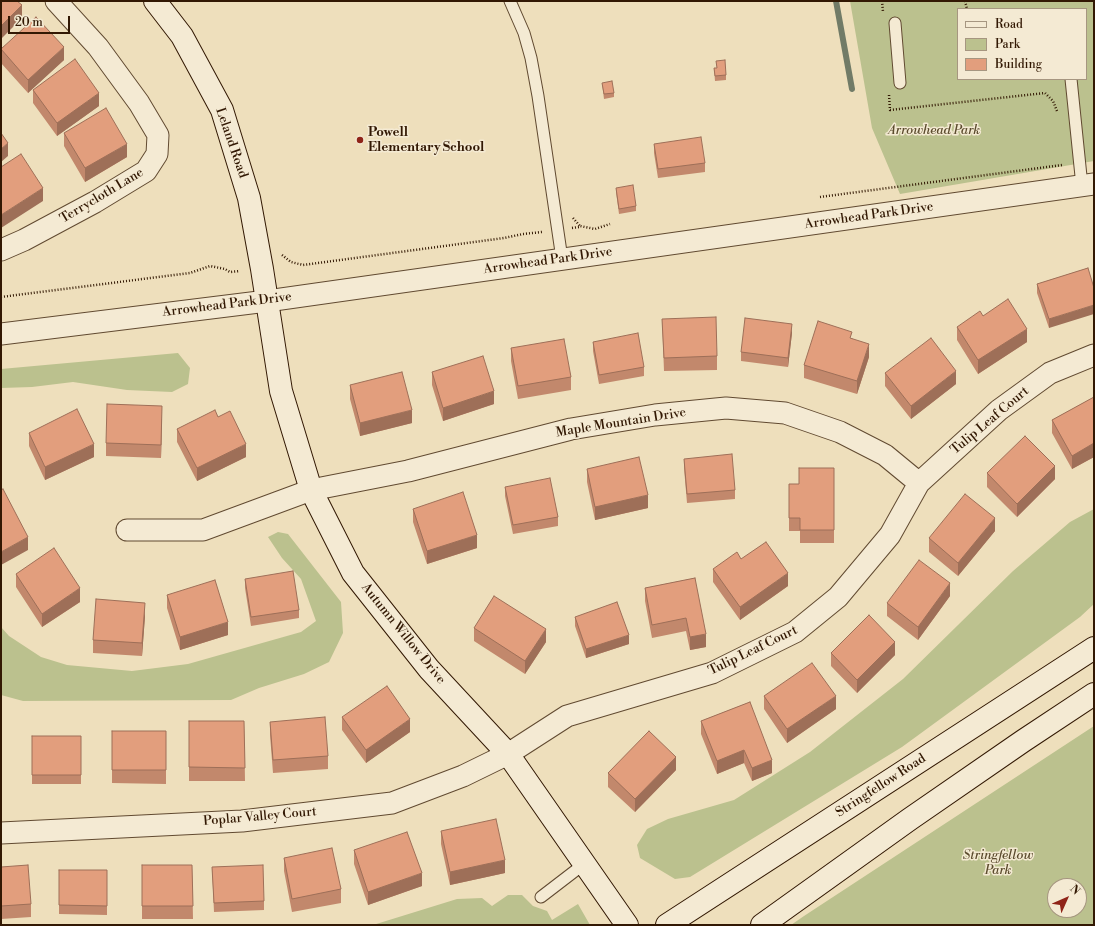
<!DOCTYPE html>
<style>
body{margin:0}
#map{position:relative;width:1095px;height:926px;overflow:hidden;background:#eedfbc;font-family:"Libre Bodoni",serif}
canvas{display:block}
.frame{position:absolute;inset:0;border:2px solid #321803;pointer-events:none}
.legend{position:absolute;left:957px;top:8px;width:130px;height:72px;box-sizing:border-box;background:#f4ead3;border:1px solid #a69680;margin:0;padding:5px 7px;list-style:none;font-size:12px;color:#321803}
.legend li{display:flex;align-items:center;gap:8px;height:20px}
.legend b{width:20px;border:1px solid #a69680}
.north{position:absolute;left:1047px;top:878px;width:40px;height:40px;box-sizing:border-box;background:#f4ead3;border:1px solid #a69680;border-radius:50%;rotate:45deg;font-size:11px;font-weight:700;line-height:16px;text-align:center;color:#321803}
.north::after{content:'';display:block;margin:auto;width:14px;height:18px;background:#8f2418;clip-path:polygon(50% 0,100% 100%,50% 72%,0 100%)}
.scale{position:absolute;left:8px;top:16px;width:62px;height:18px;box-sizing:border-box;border:2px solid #321803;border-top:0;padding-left:5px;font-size:12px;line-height:14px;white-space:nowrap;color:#321803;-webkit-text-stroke:3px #f4ead3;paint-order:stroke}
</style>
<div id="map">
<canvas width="1095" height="926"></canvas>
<div class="frame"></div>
<ul class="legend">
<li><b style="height:5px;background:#f4ead3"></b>Road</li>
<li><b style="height:11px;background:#bbc18e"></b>Park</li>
<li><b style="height:11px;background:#e29e7d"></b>Building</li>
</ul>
<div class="north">N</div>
<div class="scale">20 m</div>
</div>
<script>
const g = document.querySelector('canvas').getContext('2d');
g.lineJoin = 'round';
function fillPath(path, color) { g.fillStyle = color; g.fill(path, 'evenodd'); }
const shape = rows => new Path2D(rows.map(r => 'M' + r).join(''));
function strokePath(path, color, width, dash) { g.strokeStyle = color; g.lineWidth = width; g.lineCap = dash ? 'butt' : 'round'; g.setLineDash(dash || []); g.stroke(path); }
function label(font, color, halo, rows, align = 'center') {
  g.font = font + ' "Libre Bodoni",serif'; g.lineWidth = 3; g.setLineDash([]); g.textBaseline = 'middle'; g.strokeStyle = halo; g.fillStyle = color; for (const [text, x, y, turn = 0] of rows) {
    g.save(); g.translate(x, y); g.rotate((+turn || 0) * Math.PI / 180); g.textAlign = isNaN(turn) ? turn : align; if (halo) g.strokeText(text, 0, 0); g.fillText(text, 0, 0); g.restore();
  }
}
const green = shape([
 [850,1,1094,1,1094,161,900,194,872,128],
 [958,9,1086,9,1086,79,958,79],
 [178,353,190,368,188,384,172,392,127,390,73,382,32,387,1,388,1,369],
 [1094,509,1094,604,1080,617,902,747,690,877,675,879,640,858,637,845,647,829,668,819,734,800,810,752,903,679,1013,571,1070,522],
 [278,532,288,534,341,602,343,633,329,662,304,674,259,688,231,700,23,701,1,695,1,627,9,636,41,657,67,665,132,671,188,664,301,632,316,621,301,579,282,558,268,537],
 [1094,726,1094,925,791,925,804,916],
 [1055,886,1079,886,1079,910,1055,910],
 [508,895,522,895,533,906,547,911,552,920,578,904,590,925,373,925,457,899,482,898,492,906]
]);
const stream = shape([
 [836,1,852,89]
]);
const path = shape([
 [882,1,883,12],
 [965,1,967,9],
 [889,95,890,110,1045,93,1053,101,1057,111],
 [820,197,1062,165,1062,164],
 [573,218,580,226],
 [572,228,579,227,580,226,595,229,610,224],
 [282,255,291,262,303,265,504,238,523,234,542,232],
 [1,297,190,273,210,266,225,269,230,272,240,271]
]);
const lane = shape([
 [510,1,524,33,531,58,538,96,562,259],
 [895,23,900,83],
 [1071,79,1082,186],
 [541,897,584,864]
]);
const street = shape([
 [1,250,24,240,95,202,146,171,157,154,158,135,139,103,98,47,56,1],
 [1,334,267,301,1094,184],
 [127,530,203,530,311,490,408,471,571,429,655,415,726,408,785,413,840,432,885,455,919,483],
 [1,833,242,821,392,803,463,776,508,754,567,716,712,673,795,632,838,597,890,535,919,483,999,410,1050,373,1094,355]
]);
const secondary = shape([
 [155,1,182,36,222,110,249,198,262,269,281,391,311,490,353,573,429,669,508,754,627,925],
 [667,925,1094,648],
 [762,925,910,819,1023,741,1094,694]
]);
const wall = shape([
 [1,49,64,60,28,93,1,63],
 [716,61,726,75,726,80,715,81,714,68,717,68],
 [602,83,614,93,614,97,604,99],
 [33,90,99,106,57,136,33,103],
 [64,133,127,157,85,182,64,146],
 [654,144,705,163,705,172,658,178,654,153],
 [616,188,636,206,636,211,619,214,616,192],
 [1088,268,1049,328,1037,293,1037,284],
 [983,316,1027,342,978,374,957,340,957,327],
 [662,319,717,356,717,370,664,371],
 [792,333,788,367,741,361,741,352],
 [852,338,869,357,857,394,804,378,804,365],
 [593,342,644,367,644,376,599,384,593,351],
 [511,348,571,377,571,390,518,399,511,361],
 [432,372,494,404,443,421,432,385],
 [885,373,956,384,911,419,885,386],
 [350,385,412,423,360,436,350,399],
 [1094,397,1094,457,1072,469,1052,433,1052,420],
 [218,417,246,457,197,481,177,442,177,429],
 [162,419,161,458,106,456,106,443],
 [29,433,94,457,45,480,29,446],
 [684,459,735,490,735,499,687,503,684,468],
 [834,468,834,543,800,543,800,531,789,531,789,484,799,484],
 [587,469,648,508,595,520,587,482],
 [987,473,1055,479,1017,517,987,487],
 [505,487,558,517,558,526,513,534,505,496],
 [413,509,477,548,427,564,413,522],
 [995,531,958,576,929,552,929,538],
 [713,569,788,586,740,620,713,582],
 [16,574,80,602,42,627,16,587],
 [695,578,706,647,690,650,686,631,652,638,645,601,645,588],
 [245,579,299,610,299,618,251,626,245,588],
 [167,595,228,635,180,650,167,608],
 [950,596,918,640,887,616,887,603],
 [145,616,142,656,93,653,93,640],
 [575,617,629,644,586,658,575,626],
 [474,628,546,642,525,674,474,641],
 [831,653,895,655,857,693,831,666],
 [764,696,836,709,787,743,764,709],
 [750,702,772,773,752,781,744,763,717,774,701,734,701,721],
 [342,717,410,732,366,763,342,730],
 [189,721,244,721,245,781,189,781],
 [270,722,328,756,328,769,273,773,270,735],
 [112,731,166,731,166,784,112,783],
 [32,736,81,736,81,784,32,784],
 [676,770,635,812,608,787,608,773],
 [441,831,505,873,450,885,441,844],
 [354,850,422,886,368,905,354,864],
 [284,858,341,889,341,903,292,912,284,871],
 [142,865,192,865,193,919,142,919],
 [1,867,31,904,31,917,1,919],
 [212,867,264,901,264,910,214,912],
 [59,870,107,870,107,915,59,914]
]);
const shadedWall = shape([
 [22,5,22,18,1,39,1,26],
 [64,47,64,60,28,93,28,80],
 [99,93,99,106,57,136,57,123],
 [8,143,8,156,1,162,1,149],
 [127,144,127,157,85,182,85,168],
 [43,188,43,201,1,228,1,215],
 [1094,305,1094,314,1049,328,1049,319],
 [792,324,792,333,788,367,788,358],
 [1027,329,1027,342,978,374,978,360],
 [869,344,869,357,857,394,857,381],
 [956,371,956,384,911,419,911,406],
 [494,391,494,404,443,421,443,408],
 [162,406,162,419,161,458,161,445],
 [412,410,412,423,360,436,360,423],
 [1094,443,1094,457,1072,469,1072,456],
 [94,444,94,457,45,480,45,467],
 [246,444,246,457,197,481,197,468],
 [1055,466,1055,479,1017,517,1017,504],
 [648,495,648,508,595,520,595,507],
 [995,518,995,531,958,576,958,563],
 [477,535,477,548,427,564,427,551],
 [28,537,28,550,1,565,1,552],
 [788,573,788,586,740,620,740,607],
 [950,583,950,596,918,640,918,627],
 [80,588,80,602,42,627,42,614],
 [145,603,145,616,142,656,142,643],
 [228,622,228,635,180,650,180,637],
 [546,629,546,642,525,674,525,661],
 [706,634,706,647,690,650,690,637],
 [629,635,629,644,586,658,586,649],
 [895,642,895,655,857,693,857,680],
 [836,696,836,709,787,743,787,729],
 [410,719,410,732,366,763,366,750],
 [744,750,744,763,717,774,717,761],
 [676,757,676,770,635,812,635,799],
 [772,760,772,773,752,781,752,768],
 [505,860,505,873,450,885,450,872],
 [422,873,422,886,368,905,368,892]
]);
const building = shape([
 [1,1,17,1,22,5,1,26,1,1],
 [36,17,64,47,28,80,1,49,36,17],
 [75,59,99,93,57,123,33,90,75,59],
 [725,60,726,75,715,76,714,68,717,68,716,61,725,60],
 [612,81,614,93,604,94,602,83,612,81],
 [106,108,127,144,85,168,64,133,106,108],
 [1,133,8,143,1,149,1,133],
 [701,137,705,163,658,169,654,144,701,137],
 [21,154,43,188,1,215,1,167,21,154],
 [633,185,636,206,619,209,616,188,633,185],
 [1088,268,1094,288,1094,305,1049,319,1037,284,1088,268],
 [1008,299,1027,329,978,360,957,327,980,311,983,316,1008,299],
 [716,317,717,356,664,358,662,319,716,317],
 [745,318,792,324,788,358,741,352,745,318],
 [818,321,852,332,850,338,869,344,857,381,804,365,818,321],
 [638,333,644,367,599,375,593,342,638,333],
 [931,338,956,371,911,406,885,373,931,338],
 [564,339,571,377,518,386,511,348,564,339],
 [483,356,494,391,443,408,432,372,483,356],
 [402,372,412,410,360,423,350,385,402,372],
 [1094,397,1094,443,1072,456,1052,420,1094,397],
 [107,404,162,406,161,445,106,443,107,404],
 [77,409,94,444,45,467,29,433,77,409],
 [215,410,218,417,230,411,246,444,197,468,177,429,215,410],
 [1025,436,1055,466,1017,504,987,473,1025,436],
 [732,454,735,490,687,494,684,459,732,454],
 [639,457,648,495,595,507,587,469,639,457],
 [799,468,834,468,834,530,800,530,800,518,789,518,789,484,799,484,799,468],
 [550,478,558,517,513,525,505,487,550,478],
 [3,489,28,537,1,552,1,490,3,489],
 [463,492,477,535,427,551,413,509,463,492],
 [965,494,995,518,958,563,929,538,965,494],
 [766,542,788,573,740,607,713,569,737,552,741,559,766,542],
 [54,548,80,588,42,614,16,574,54,548],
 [919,560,950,583,918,627,887,603,919,560],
 [293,571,299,610,251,617,245,579,293,571],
 [695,578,706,634,690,637,686,618,652,625,645,588,695,578],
 [215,580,228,622,180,637,167,595,215,580],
 [494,596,546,629,525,661,474,628,494,596],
 [96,599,145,603,142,643,93,640,96,599],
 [617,602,629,635,586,649,575,617,617,602],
 [869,615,895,642,857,680,831,653,869,615],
 [812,663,836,696,787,729,764,696,812,663],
 [387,686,410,719,366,750,342,717,387,686],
 [750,702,772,760,752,768,744,750,717,761,701,721,750,702],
 [325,717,328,756,273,760,270,722,325,717],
 [189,721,244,721,245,768,189,767,189,721],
 [112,731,166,731,166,770,112,770,112,731],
 [649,731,676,757,635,799,608,773,649,731],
 [32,736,81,736,81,775,32,775,32,736],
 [496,819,505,860,450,872,441,831,496,819],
 [407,832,422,873,368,892,354,850,407,832],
 [332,848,341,889,292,899,284,858,332,848],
 [28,865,31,904,1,906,1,867,28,865],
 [142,865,192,865,193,906,142,906,142,865],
 [263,865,264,901,214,903,212,867,263,865],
 [59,870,107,870,107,906,59,905,59,870]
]);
const markers = [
 [360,140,4,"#8f2418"]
];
const parkNames = [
 ["Arrowhead Park",934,131],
 ["Stringfellow",998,856],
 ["Park",998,871]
];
const poiNames = [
 ["Powell",368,133],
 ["Elementary School",368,148]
];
const streetNames = [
 ["Leland Road",231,143,71],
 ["Terrycloth Lane",102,196,-31],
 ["Arrowhead Park Drive",869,216,-8],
 ["Arrowhead Park Drive",548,261,-8],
 ["Arrowhead Park Drive",227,305,-7],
 ["Tulip Leaf Court",990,421,-40],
 ["Maple Mountain Drive",621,423,-9],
 ["Autumn Willow Drive",403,634,51],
 ["Tulip Leaf Court",753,651,-26],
 ["Stringfellow Road",881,786,-33],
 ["Poplar Valley Court",260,817,-5]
];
fillPath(green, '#bbc18e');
strokePath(stream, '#717b67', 6);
strokePath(lane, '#614a31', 13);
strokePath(street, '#614a31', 23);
strokePath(secondary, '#321803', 24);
strokePath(path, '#321803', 2.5, [1, 2]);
strokePath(lane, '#f4ead3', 11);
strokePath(street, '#f4ead3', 21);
strokePath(secondary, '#f4ead3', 22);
fillPath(wall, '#c2886c');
fillPath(shadedWall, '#9e6f58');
fillPath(building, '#e29e7d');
strokePath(building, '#9e6f58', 1);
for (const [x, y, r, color] of markers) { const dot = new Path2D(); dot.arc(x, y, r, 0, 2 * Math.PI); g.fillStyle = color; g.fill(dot); strokePath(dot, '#f4ead3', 1.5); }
label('italic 13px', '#5b4b2d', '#f4ead3', parkNames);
label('bold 13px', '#321803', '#f4ead3', poiNames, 'left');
label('13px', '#321803', '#f4ead3', streetNames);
</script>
